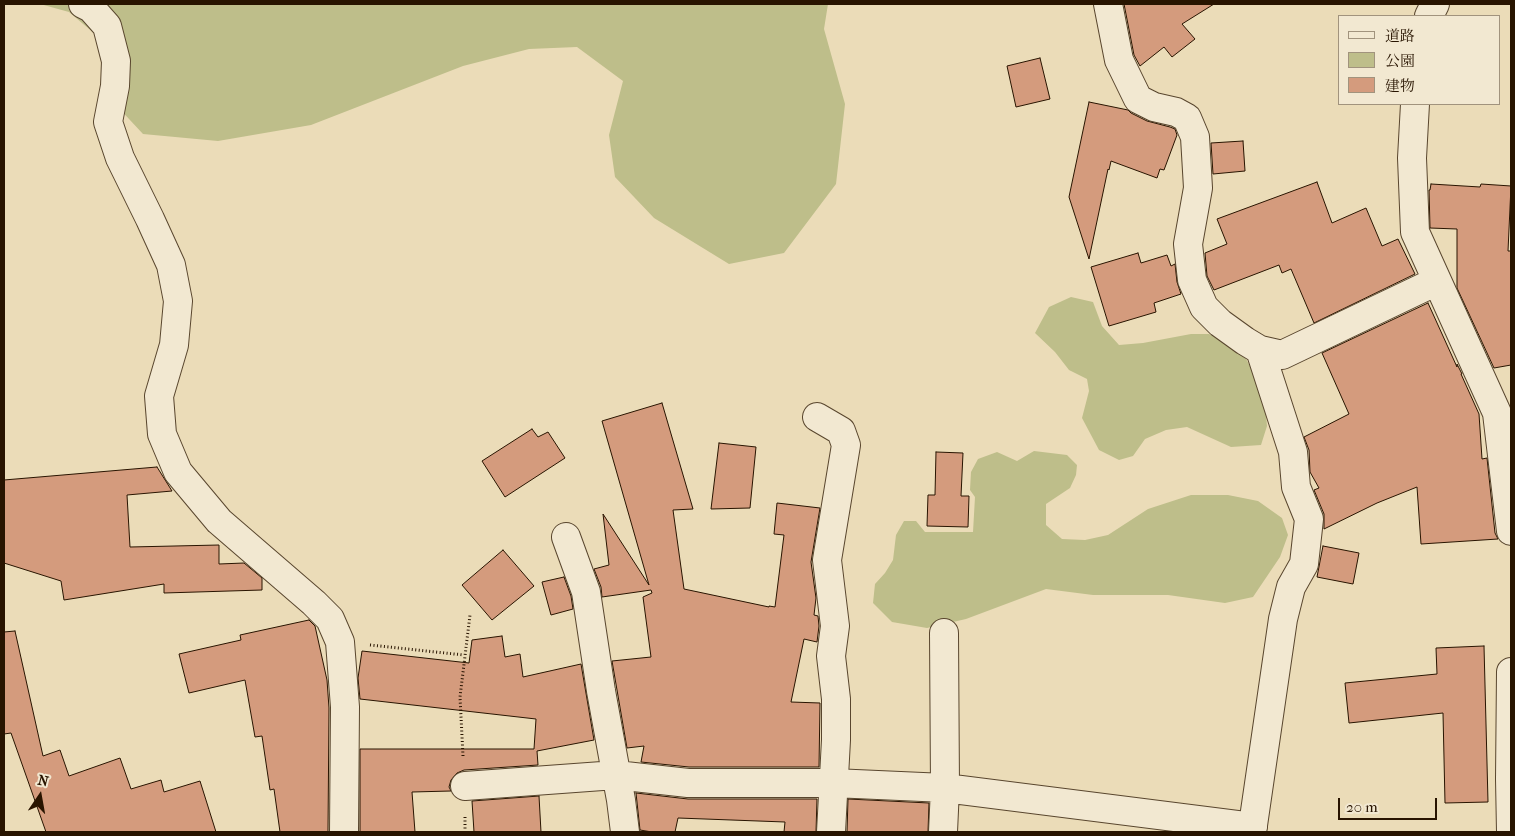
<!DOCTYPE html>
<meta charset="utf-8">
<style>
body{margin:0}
#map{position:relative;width:1515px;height:836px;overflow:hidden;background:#ebdcb8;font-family:"IM FELL French Canon","Noto Serif JP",serif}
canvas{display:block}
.frame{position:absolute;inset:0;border:5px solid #281400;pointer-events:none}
.legend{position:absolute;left:1338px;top:15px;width:162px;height:90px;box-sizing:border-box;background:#f2e8d1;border:1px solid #a1937d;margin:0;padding:6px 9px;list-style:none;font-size:15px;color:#281400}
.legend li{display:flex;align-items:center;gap:10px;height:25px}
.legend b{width:25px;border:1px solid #a1937d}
.north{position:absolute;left:15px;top:771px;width:50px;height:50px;-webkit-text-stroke:4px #f2e8d1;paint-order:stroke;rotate:12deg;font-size:14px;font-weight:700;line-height:20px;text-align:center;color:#281400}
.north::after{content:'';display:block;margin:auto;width:18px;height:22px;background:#281400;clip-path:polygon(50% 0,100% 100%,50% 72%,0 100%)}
.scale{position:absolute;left:1338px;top:798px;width:99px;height:22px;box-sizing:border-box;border:2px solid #281400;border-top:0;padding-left:6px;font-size:15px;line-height:18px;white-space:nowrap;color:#281400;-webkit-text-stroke:4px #f2e8d1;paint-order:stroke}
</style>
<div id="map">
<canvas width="1515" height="836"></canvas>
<div class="frame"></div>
<ul class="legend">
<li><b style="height:6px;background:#f2e8d1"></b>道路</li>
<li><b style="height:14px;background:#bebe8a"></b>公園</li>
<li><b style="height:14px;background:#d49b7d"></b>建物</li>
</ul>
<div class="north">N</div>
<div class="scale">20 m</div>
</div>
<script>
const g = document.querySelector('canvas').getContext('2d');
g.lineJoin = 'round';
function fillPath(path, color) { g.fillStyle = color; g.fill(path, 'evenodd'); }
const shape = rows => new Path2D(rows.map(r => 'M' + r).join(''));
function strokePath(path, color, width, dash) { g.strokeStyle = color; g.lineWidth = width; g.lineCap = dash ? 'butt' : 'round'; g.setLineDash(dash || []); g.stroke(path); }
const green = shape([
 [40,4,828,4,824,29,845,104,836,184,784,253,729,264,654,218,615,177,609,135,623,81,577,47,529,49,463,66,311,125,218,141,143,134,102,90,101,58,95,34,69,12],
 [1071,297,1093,302,1102,326,1119,345,1143,343,1191,334,1209,334,1226,342,1246,359,1254,373,1265,402,1267,426,1261,445,1231,447,1187,427,1166,430,1145,439,1133,456,1119,460,1099,450,1082,418,1089,391,1087,379,1069,370,1055,352,1035,333,1049,307],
 [1034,451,1067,455,1077,465,1076,475,1070,488,1046,504,1046,525,1062,539,1085,540,1108,535,1148,509,1191,495,1228,495,1258,501,1282,518,1288,535,1280,557,1253,597,1225,603,1168,595,1093,595,1046,589,966,619,927,628,892,622,873,603,875,584,885,573,893,560,896,535,904,521,916,521,925,532,973,532,975,497,970,490,971,472,978,459,997,452,1017,461]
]);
const building = shape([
 [1124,4,1214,4,1182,24,1195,39,1172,57,1164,47,1140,66,1134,55,1124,4],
 [1040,58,1050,99,1016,107,1007,66,1040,58],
 [1089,102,1128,110,1131,113,1147,121,1170,127,1175,129,1177,135,1164,170,1160,169,1157,178,1111,161,1109,170,1108,169,1089,259,1069,197,1089,102],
 [1243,141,1245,171,1213,174,1211,143,1243,141],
 [1317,182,1332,223,1366,208,1382,246,1398,239,1415,274,1314,323,1291,269,1282,273,1279,265,1214,290,1207,276,1205,253,1227,244,1217,219,1317,182],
 [1431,184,1480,187,1481,184,1511,186,1508,251,1511,251,1511,365,1494,368,1457,288,1457,229,1430,228,1429,190,1430,190,1431,184],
 [1138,253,1141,263,1167,255,1171,266,1175,264,1177,282,1181,294,1154,303,1156,312,1109,326,1091,267,1138,253],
 [1428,303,1457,367,1457,364,1462,374,1461,374,1479,414,1482,459,1487,458,1495,533,1498,539,1421,544,1417,487,1377,503,1324,529,1324,514,1314,490,1319,488,1310,472,1309,450,1304,437,1349,414,1322,353,1428,303],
 [662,403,693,509,673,510,684,589,769,607,769,606,775,607,784,535,774,534,777,503,820,508,811,562,816,598,814,615,818,616,819,626,817,642,804,639,791,702,820,703,819,767,689,767,641,762,644,746,627,748,612,661,651,657,643,597,652,593,651,590,602,597,601,587,594,569,609,565,603,514,649,585,602,421,662,403],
 [532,429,538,437,548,432,565,458,505,497,482,461,532,429],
 [719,443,756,447,750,508,711,509,719,443],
 [936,452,963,453,961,496,969,496,968,527,927,526,928,495,935,495,936,452],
 [157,467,172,491,127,495,130,547,219,545,219,564,244,563,262,578,262,590,164,593,164,584,64,600,61,581,4,563,4,480,157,467],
 [1323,546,1359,553,1353,584,1317,577,1323,546],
 [503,550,534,586,492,620,462,585,503,550],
 [564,577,571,596,573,609,551,615,542,582,564,577],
 [309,620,315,626,327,680,329,708,328,832,280,832,274,789,270,790,262,736,255,737,245,680,189,693,179,654,241,640,240,635,309,620],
 [15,631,43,756,60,750,69,776,120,758,131,789,161,780,164,792,200,781,216,832,46,832,11,733,4,734,4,632,15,631],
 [502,636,505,657,520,654,523,677,581,664,594,740,537,751,538,765,464,770,457,773,451,780,449,787,451,791,412,792,415,832,360,832,360,749,534,749,536,719,360,699,358,678,362,651,469,663,472,640,502,636],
 [1484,646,1488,802,1445,803,1443,713,1349,723,1345,683,1437,674,1436,648,1484,646],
 [636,793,688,799,817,799,816,832,784,832,785,822,678,818,675,832,652,832,640,830,636,793],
 [539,796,541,832,474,832,472,801,539,796],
 [848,799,929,803,928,832,847,832,848,799]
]);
const path = shape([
 [370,645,464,655],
 [463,756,460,697,470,615],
 [465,832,465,817]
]);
const minor = shape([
 [83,4,91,8,107,26,116,61,115,86,108,122,120,158,150,219,171,265,178,301,174,345,159,396,162,434,178,472,219,521,314,603,330,619,340,642,345,707,344,832],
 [1108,4,1119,60,1138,99,1154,107,1176,112,1187,118,1195,137,1198,188,1188,244,1192,280,1204,307,1220,323,1245,341,1260,350,1282,355,1437,281],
 [1429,16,1435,4],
 [1415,104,1412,158,1415,232,1497,413,1511,531],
 [817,417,841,431,846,445,827,560,835,626,831,656,836,699,836,740,831,832],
 [566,537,586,592,601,691,621,800,625,832],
 [465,786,616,775,688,783,833,783,945,788,1253,827],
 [943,832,945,788,944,633],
 [1252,832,1283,619,1291,587,1304,564,1309,519,1296,487,1293,452,1260,350],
 [1511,832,1510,779,1511,672]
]);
fillPath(green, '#bebe8a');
fillPath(building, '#d49b7d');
strokePath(building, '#281400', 1);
strokePath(minor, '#59462e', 30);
strokePath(path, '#281400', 3, [1, 2.5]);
strokePath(minor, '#f2e8d1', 28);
</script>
